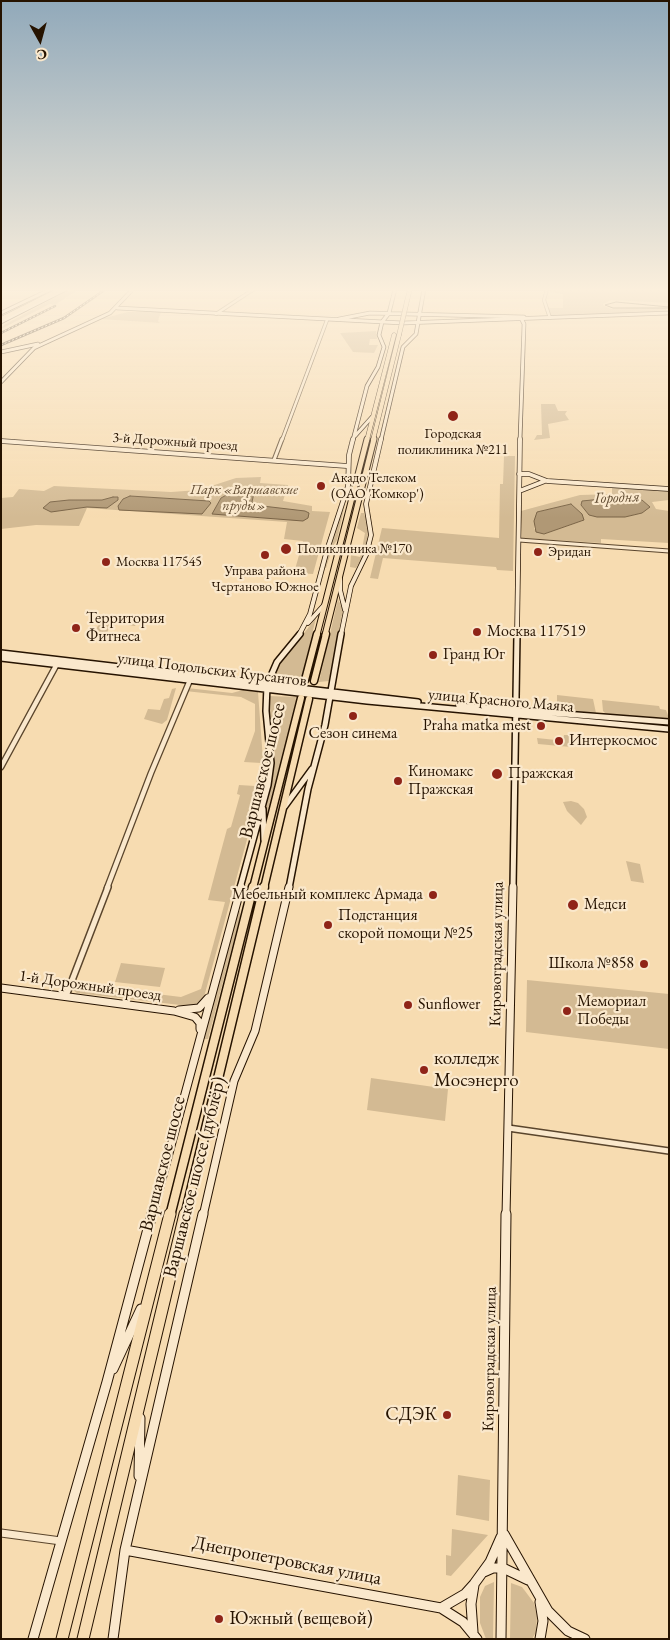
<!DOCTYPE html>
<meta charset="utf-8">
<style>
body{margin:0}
#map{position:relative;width:670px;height:1640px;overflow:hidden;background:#f7dcb1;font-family:"EB Garamond",serif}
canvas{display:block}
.frame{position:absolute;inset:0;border:2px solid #261300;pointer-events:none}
.north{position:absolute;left:15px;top:15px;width:50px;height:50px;-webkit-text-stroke:4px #fae8cc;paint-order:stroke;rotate:173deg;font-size:14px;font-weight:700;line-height:20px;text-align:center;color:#261300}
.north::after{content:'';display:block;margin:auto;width:18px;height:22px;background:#261300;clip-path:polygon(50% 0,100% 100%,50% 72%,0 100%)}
</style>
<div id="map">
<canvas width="670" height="1640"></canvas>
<div class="frame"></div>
<div class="north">С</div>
</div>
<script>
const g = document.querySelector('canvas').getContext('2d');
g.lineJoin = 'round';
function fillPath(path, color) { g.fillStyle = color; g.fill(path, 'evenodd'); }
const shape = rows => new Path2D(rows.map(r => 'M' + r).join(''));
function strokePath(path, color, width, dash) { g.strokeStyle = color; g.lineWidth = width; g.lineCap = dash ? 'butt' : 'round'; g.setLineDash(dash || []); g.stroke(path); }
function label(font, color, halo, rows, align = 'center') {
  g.font = font + ' "EB Garamond",serif'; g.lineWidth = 4.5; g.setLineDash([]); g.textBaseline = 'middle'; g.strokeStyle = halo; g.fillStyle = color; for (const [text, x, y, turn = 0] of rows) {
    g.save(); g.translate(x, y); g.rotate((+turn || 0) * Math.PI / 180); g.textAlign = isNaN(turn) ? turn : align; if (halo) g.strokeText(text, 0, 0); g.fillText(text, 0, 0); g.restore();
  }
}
const green = shape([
 [70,289,79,289,55,305,50,304,1,329,4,325],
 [553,289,669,289,669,303,611,300,603,304,604,306,612,309,665,308,669,313,551,317,547,308,563,308,563,294,550,292],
 [128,312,161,312,158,321,160,323,100,319],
 [376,331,377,339,370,339,369,345,378,345,374,353,353,352,340,333],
 [541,404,555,404,558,411,567,411,565,414,569,420,548,424,550,438,534,440,537,435,542,435],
 [504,456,515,456,513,571,497,570,496,567,383,558,378,579,370,578,382,528,499,538,500,484,503,484],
 [261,477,260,483,288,485,283,501,312,506,312,511,330,512,313,574,294,573,303,541,284,539,287,522,87,508,79,526,36,525,1,529,1,498,13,497,19,489,44,491,54,486,171,492,199,490,236,478],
 [612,487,669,490,669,500,652,502,656,509,669,511,669,543,601,539,601,543,522,538,521,511,580,495,612,494],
 [592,500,642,500,648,506,642,513,625,517,597,517,589,515,581,505],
 [571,504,582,514,582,521,544,534,534,529,537,512],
 [347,495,337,540,333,546,326,568,324,568,336,524],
 [361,513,364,513,369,529,364,555,356,568,350,567,351,555,360,557,361,554,365,533,357,528],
 [338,599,343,610,329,681,319,682],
 [103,616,115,617,138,619,135,626,112,623,103,640,91,639],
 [316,618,301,680,274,675,281,662],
 [176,688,167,720,162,724,144,719,148,709,160,710,164,699,169,698,172,689],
 [187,688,232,693,243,690,258,692,263,760,266,762,266,770,204,997,199,1004,189,1006,77,993,73,990,75,984,181,997,201,989,225,902,208,900,217,866,227,829,231,827,240,795,237,794,239,785,255,786,261,763,244,762,255,731,255,704,241,697,185,691],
 [557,695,593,699,596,713,557,712],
 [268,696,298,697,295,699,298,700,268,816,266,816,266,806,273,777,275,756],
 [602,700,659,706,660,709,666,710,669,718,606,714,603,711],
 [564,735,571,735,571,747,538,744,537,738,556,740,556,742,560,742,563,741],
 [571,801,578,803,584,809,587,817,581,825,567,811,563,802],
 [626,861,640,864,644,883,631,881],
 [237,910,240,911,240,917,208,1039,204,1039],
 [121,963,165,968,160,987,115,982],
 [527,980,669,994,669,1049,526,1032],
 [371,1078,448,1089,445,1121,367,1110],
 [458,1475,490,1480,489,1521,456,1515],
 [452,1529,488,1535,451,1576,446,1575,446,1555,451,1556],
 [494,1582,493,1639,486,1639,480,1623,480,1597,485,1586],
 [511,1583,522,1587,534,1603,537,1616,536,1632,532,1639,510,1639]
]);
const water = shape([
 [241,487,254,493,252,502,254,505,305,511,309,513,308,518,303,521,212,514,221,498,241,487],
 [130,496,209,501,211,503,202,514,119,510,118,506,123,499,130,496],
 [113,497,118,497,118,500,107,508,87,507,51,512,43,508,50,502,69,500,102,500,113,497],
 [602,499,642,500,650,507,642,513,625,517,597,517,589,515,581,505,582,501,602,499],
 [571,504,582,514,584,520,544,534,536,532,534,521,537,512,571,504]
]);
const streetFar4 = shape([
 [547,289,544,300,550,318],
 [216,314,254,289],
 [282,440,327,320]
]);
const streetFar3 = shape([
 [274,460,282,439],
 [519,540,669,551]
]);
const streetFar2 = shape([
 [1,767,58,662],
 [107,888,151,773,190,680]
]);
const streetFar1 = shape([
 [66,996,108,887],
 [508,1128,669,1151]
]);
const street = shape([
 [1,1533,61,1541]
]);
const secondaryFar4 = shape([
 [117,308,403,323,669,313],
 [1,313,51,289],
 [339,319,370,313,524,317],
 [1,322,66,289],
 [1,352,38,344],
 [1,382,34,348,110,313,133,289],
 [355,436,372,417],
 [353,440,367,386,378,367,384,347,379,335,382,322,389,313,395,289],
 [381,440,403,347,416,334,424,289],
 [520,440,524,324,522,320]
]);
const secondaryFar3 = shape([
 [1,441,347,466],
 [519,474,529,474,547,481,669,489],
 [522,490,545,481],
 [340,578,340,590,345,610],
 [308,623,325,604],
 [299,635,310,614,327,550,348,486,349,455,353,439],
 [341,635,351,586,366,555,371,535,366,504,381,439],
 [517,635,520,439]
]);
const secondaryFar2 = shape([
 [1,653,418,702],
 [1,658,367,701,669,729],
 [459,706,669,722],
 [285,806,312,769],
 [263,809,264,840],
 [240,888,268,785,271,763,266,711,267,685,277,662,300,634],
 [289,888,308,789,325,725,341,634],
 [513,888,517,634]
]);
const secondaryFar1 = shape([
 [1,988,174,1011,195,1017,200,1023,200,1029],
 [179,1010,199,1008,208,998],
 [152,1216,241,887],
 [203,1216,234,1081,255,1031,289,887],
 [506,1216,513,887]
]);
const secondary = shape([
 [113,1369,141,1309],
 [139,1476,140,1418],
 [504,1534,548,1611,568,1631,585,1639],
 [125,1550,441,1608,463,1622,477,1639],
 [484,1572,493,1568,503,1568,528,1580],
 [540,1602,543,1621,540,1639],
 [441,1608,465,1594,474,1584,490,1562,501,1537],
 [473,1632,471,1604,474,1585],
 [33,1639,107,1382,152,1214],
 [113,1639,125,1550,203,1214],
 [501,1639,506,1214]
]);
const primaryFar4 = shape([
 [407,301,410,289],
 [1,319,61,289],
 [367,440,394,335],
 [373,440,399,335]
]);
const primaryFar3 = shape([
 [317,635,367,439],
 [325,635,374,439]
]);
const primaryFar2 = shape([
 [305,680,317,634],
 [314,681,326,634],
 [253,888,301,698],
 [264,888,309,699]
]);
const primaryFar1 = shape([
 [170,1216,253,887],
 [185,1216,264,887]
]);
const primary = shape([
 [62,1639,170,1214],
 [83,1639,185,1214]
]);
const tram = shape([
 [669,307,616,302,605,305,613,308,669,308]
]);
const rail = shape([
 [1,333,55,306],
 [1,345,64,318,106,289]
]);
const primaryBridge = shape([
 [399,335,407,301]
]);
const markers = [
 [453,416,6,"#8f2418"],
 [321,486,5,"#8f2418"],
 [286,549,6,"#8f2418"],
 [538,552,5,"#8f2418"],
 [265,555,5,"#8f2418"],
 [106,562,5,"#8f2418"],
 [76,628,5,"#8f2418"],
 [477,632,5,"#8f2418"],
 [433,655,5,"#8f2418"],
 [353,716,5,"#8f2418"],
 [541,726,5,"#8f2418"],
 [559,741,5,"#8f2418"],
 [497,774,6,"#8f2418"],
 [398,781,5,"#8f2418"],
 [433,895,5,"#8f2418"],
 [573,905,6,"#8f2418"],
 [328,925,5,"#8f2418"],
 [644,964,5,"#8f2418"],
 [408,1005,5,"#8f2418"],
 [567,1011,5,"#8f2418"],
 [424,1070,5,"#8f2418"],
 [447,1415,5,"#8f2418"],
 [219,1619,5,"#8f2418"]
];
const farPoinames = [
 ["Городская",453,434,"center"],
 ["поликлиника №211",453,450,"center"],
 ["Акадо Телеком",331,478],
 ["(ОАО 'Комкор')",331,494],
 ["Поликлиника №170",297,549],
 ["Эридан",548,552],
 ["Москва 117545",116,562],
 ["Управа района",265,571,"center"],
 ["Чертаново Южное",265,587,"center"]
];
const farStreetnames = [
 ["3-й Дорожный проезд",175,442,4]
];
const farParknames = [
 ["Парк «Варшавские",244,490],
 ["пруды»",244,506]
];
const farWaternames = [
 ["Городня",617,498,-2]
];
const poiNames = [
 ["Территория",86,619],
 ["Фитнеса",86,637],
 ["Москва 117519",487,632],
 ["Гранд Юг",443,655],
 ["Praha matka mest",531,726,"right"],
 ["Сезон синема",353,734,"center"],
 ["Интеркосмос",569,741],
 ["Киномакс",408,772],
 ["Пражская",408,790],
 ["Пражская",508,774],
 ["Мебельный комплекс Армада",423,895,"right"],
 ["Медси",584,905],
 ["Подстанция",338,916],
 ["скорой помощи №25",338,934],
 ["Школа №858",634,964,"right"],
 ["Мемориал",577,1002],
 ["Победы",577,1020],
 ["Sunflower",418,1005]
];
const streetNames = [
 ["улица Подольских Курсантов",212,670,7],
 ["улица Красного Маяка",501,701,5],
 ["Кировоградская улица",497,954,-89],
 ["1-й Дорожный проезд",90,986,8],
 ["Кировоградская улица",490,1359,-89]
];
const nearStreetnames = [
 ["Варшавское шоссе",263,771,-76],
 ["Варшавское шоссе",163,1164,-76],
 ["Варшавское шоссе (дублёр)",195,1177,-76],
 ["Днепропетровская улица",287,1561,11]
];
const nearPoinames = [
 ["колледж",434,1059],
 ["Мосэнерго",434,1081],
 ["СДЭК",437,1415,"right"],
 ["Южный (вещевой)",229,1619]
];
fillPath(green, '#d3ba93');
fillPath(water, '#b09875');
strokePath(water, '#796346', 1);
strokePath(streetFar4, '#5a452c', 4);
strokePath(streetFar3, '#5a452c', 5);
strokePath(streetFar2, '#5a452c', 7);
strokePath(streetFar1, '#5a452c', 8);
strokePath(street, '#5a452c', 9);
strokePath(secondaryFar4, '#261300', 4.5);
strokePath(secondaryFar3, '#261300', 5.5);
strokePath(secondaryFar2, '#261300', 8);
strokePath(secondaryFar1, '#261300', 9);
strokePath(secondary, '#261300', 11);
strokePath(primaryFar4, '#261300', 5);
strokePath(primaryFar3, '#261300', 7);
strokePath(primaryFar2, '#261300', 9);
strokePath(primaryFar1, '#261300', 11);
strokePath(primary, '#261300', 13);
strokePath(streetFar4, '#fae8cc', 2.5);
strokePath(streetFar3, '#fae8cc', 3);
strokePath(streetFar2, '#fae8cc', 4.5);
strokePath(streetFar1, '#fae8cc', 5);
strokePath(street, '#fae8cc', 7);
strokePath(secondaryFar4, '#fae8cc', 3);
strokePath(secondaryFar3, '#fae8cc', 4);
strokePath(secondaryFar2, '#fae8cc', 5);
strokePath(secondaryFar1, '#fae8cc', 7);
strokePath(secondary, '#fae8cc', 9);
strokePath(primaryFar4, '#f7dcb1', 4);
strokePath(primaryFar3, '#f7dcb1', 5);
strokePath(primaryFar2, '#f7dcb1', 6);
strokePath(primaryFar1, '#f7dcb1', 8);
strokePath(primary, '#f7dcb1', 11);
strokePath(tram, '#261300', 1);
strokePath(rail, '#261300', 2.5);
strokePath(rail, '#fae8cc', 1, [2]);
strokePath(primaryBridge, '#261300', 5, []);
strokePath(primaryBridge, '#f7dcb1', 4);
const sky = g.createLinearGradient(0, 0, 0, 518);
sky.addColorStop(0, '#91a9ba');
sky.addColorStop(0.56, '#fbefdc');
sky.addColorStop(1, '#fbefdc00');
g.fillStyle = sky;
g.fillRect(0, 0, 670, 518);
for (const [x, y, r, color] of markers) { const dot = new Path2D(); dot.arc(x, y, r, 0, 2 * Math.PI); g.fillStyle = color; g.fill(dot); strokePath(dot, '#fae8cc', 2); }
label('14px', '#261300', '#fae8cc', farPoinames, 'left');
label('14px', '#261300', '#fae8cc', farStreetnames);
label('italic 14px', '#634d33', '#fae8cc', farParknames);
label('italic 15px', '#5d482f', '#fae8cc', farWaternames);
label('16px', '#261300', '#fae8cc', poiNames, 'left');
label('16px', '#261300', '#fae8cc', streetNames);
label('19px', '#261300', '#fae8cc', nearStreetnames);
label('19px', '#261300', '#fae8cc', nearPoinames, 'left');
</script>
